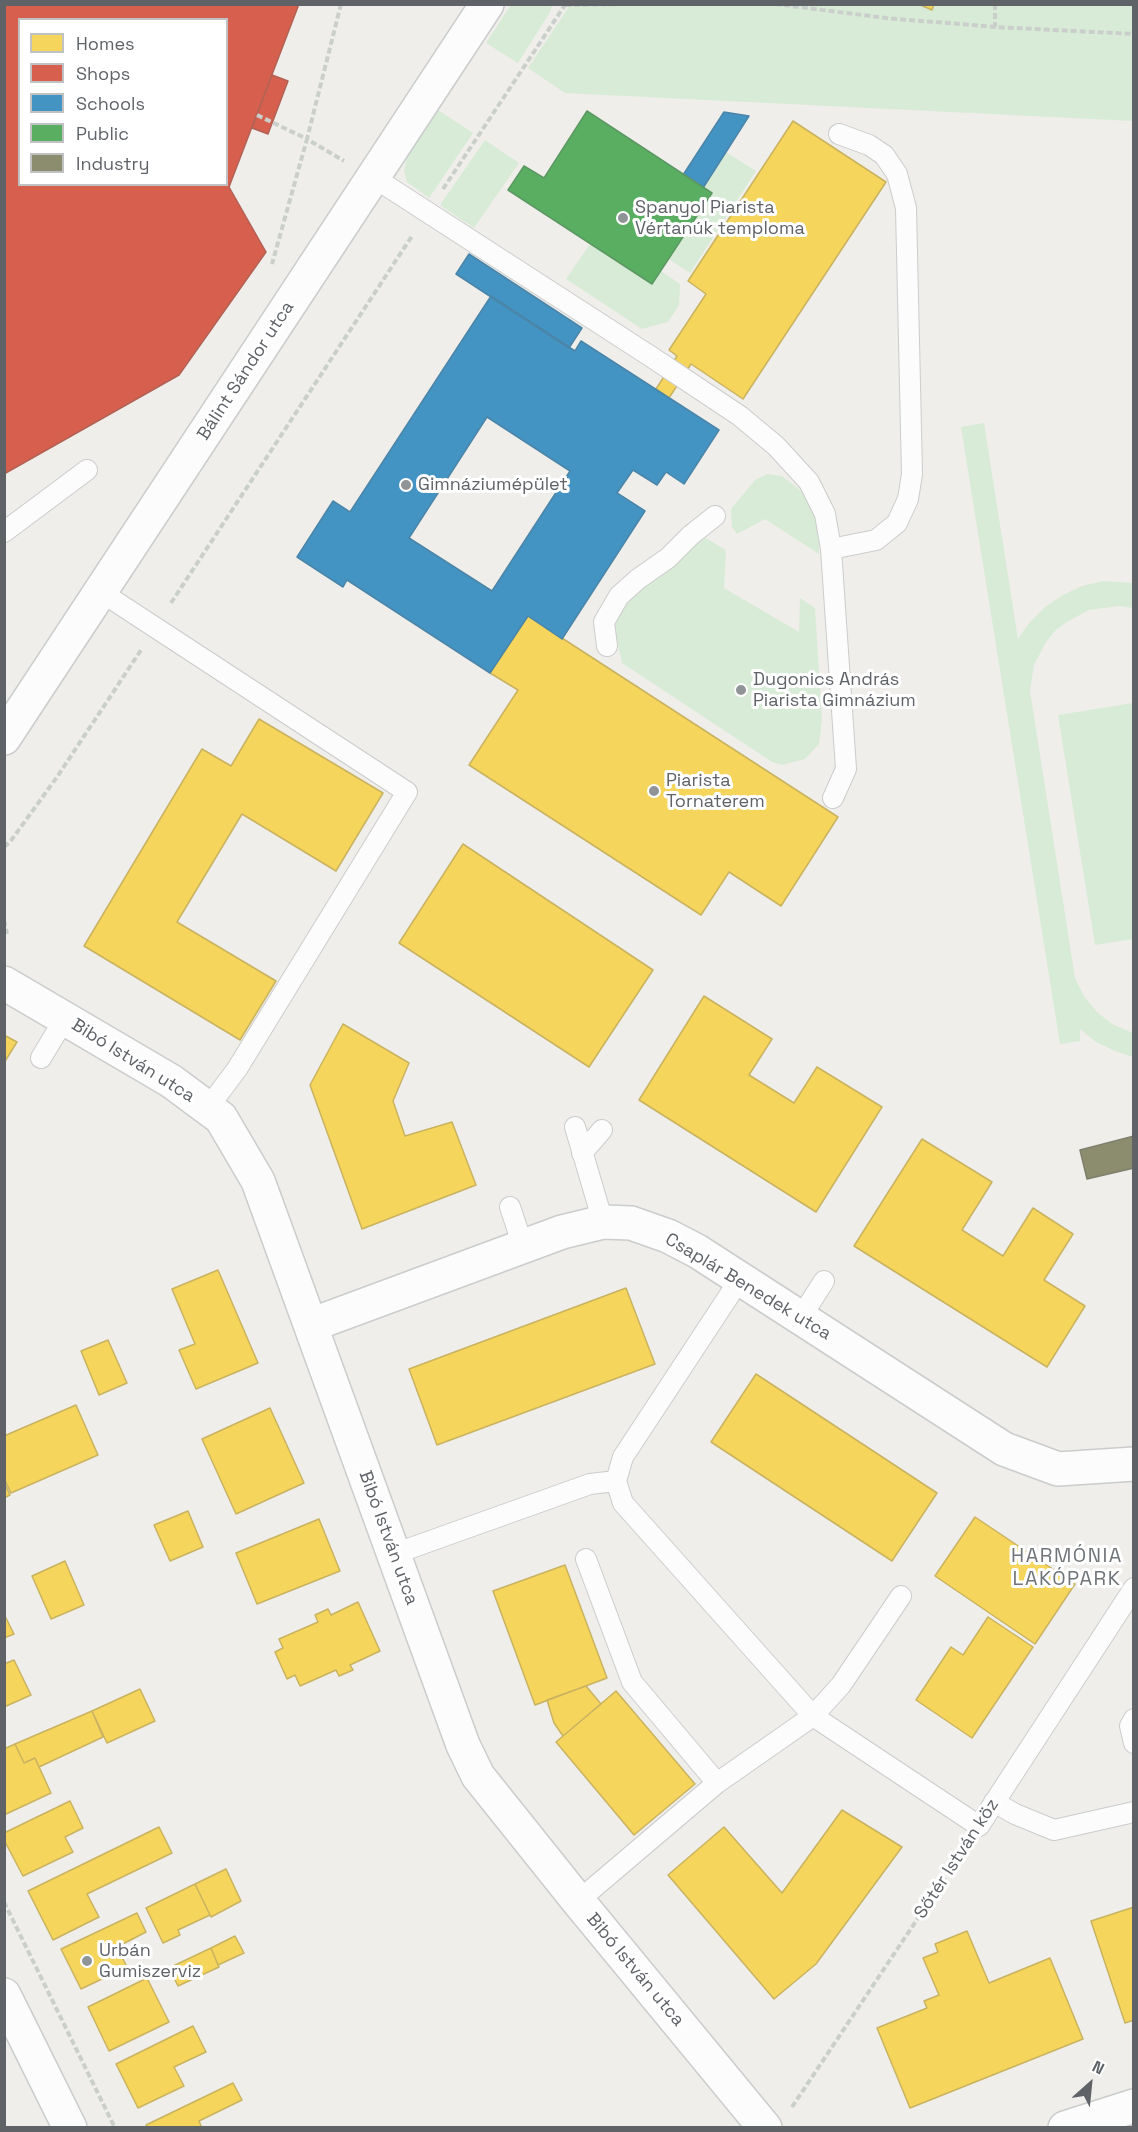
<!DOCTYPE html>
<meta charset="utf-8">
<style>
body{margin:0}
#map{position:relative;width:1138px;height:2132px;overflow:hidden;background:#efeeea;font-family:"Space Grotesk",sans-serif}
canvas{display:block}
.frame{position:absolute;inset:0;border:6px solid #5f6368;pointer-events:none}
.legend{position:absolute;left:18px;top:18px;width:210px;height:168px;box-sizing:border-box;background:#fff;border:2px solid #bfc1c3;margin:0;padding:8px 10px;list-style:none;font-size:18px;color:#5f6368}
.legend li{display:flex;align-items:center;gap:12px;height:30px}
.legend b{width:30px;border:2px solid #bfc1c3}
.north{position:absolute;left:1060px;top:2054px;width:60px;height:60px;-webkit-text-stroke:4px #fff;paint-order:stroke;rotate:27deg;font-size:16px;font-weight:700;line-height:24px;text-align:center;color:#5f6368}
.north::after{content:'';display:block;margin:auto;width:21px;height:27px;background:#5f6368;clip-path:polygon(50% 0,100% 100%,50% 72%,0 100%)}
</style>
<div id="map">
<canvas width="1138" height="2132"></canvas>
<div class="frame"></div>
<ul class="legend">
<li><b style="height:16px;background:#f6d55c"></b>Homes</li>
<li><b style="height:16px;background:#d6604d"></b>Shops</li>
<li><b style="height:16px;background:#4393c3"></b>Schools</li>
<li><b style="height:16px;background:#5aae61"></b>Public</li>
<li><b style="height:16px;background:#8c8c6e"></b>Industry</li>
</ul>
<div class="north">N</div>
</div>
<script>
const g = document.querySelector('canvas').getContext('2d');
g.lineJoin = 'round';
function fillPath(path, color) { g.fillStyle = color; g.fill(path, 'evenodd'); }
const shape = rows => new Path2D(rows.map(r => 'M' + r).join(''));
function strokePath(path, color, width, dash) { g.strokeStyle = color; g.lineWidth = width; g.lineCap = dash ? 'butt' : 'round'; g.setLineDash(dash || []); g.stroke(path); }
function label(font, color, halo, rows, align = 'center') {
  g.font = font + ' "Space Grotesk",sans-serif'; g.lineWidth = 6; g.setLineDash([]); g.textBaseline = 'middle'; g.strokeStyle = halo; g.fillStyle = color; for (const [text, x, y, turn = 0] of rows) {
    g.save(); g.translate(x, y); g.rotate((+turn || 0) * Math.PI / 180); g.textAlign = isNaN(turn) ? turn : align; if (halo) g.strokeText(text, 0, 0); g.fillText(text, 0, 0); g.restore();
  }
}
const green = shape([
 [511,5,552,5,550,12,518,63,486,43],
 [570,5,1133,5,1133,121,565,93,528,68],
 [438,110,473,133,429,198,407,182,404,170,408,153],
 [485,140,519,163,474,228,440,205],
 [726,152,756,171,690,273,669,259,711,193,703,188],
 [590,244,652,284,661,271,680,284,679,305,668,322,642,329,566,279],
 [984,423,1018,639,1030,622,1045,607,1063,595,1082,586,1103,581,1133,583,1133,608,1119,606,1089,610,1065,623,1055,631,1046,642,1034,665,1030,691,1075,978,1084,996,1097,1012,1112,1024,1133,1033,1133,1057,1115,1051,1096,1042,1080,1029,1080,1041,1060,1044,961,427],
 [767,474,782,476,804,493,819,525,819,554,765,519,737,534,732,527,731,509,755,480],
 [704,537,726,550,724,588,799,632,800,598,815,608,822,720,819,744,805,759,782,765,772,762,622,663,614,626,620,608,650,581,671,569],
 [1133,703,1133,939,1095,945,1058,715]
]);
const homes = shape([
 [918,4,934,4,932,10,918,4],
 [793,121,886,182,743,399,691,364,669,398,656,389,677,356,669,350,706,294,688,281,793,121],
 [528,616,838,817,781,906,729,872,701,915,469,765,518,690,490,673,528,616],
 [259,719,383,793,336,871,242,814,177,922,276,981,240,1040,84,946,202,749,231,766,259,719],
 [463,844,653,970,589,1067,399,943,463,844],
 [704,996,772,1039,749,1075,794,1103,817,1067,882,1107,816,1212,639,1100,704,996],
 [343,1024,409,1063,393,1101,405,1136,452,1122,476,1185,362,1229,310,1085,343,1024],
 [4,1035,17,1042,4,1063,4,1035],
 [922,1139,992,1182,962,1230,1003,1256,1033,1208,1073,1234,1044,1280,1085,1306,1047,1367,854,1246,922,1139],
 [218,1270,258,1363,196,1389,179,1350,195,1344,172,1289,218,1270],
 [626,1288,655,1364,437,1445,409,1369,626,1288],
 [108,1340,127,1383,99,1395,81,1351,108,1340],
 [756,1374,937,1493,892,1561,711,1442,756,1374],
 [76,1405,98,1455,11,1493,4,1478,4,1436,76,1405],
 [270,1408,304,1483,236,1514,202,1439,270,1408],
 [4,1482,10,1495,4,1498,4,1482],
 [188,1511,203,1547,170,1561,154,1525,188,1511],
 [975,1517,1075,1584,1035,1644,935,1576,975,1517],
 [319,1519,340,1571,257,1604,236,1553,319,1519],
 [65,1561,84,1605,51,1619,32,1576,65,1561],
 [565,1565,607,1678,535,1705,493,1591,565,1565],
 [358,1602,380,1651,350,1665,353,1670,339,1676,336,1670,300,1686,295,1675,287,1679,275,1652,283,1648,279,1639,318,1622,315,1615,328,1609,331,1615,358,1602],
 [4,1614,14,1634,4,1638,4,1614],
 [988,1617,1033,1647,972,1738,916,1700,951,1647,963,1655,988,1617],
 [14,1660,31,1695,4,1707,4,1664,14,1660],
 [586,1686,601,1704,563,1736,554,1723,547,1700,586,1686],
 [140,1689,155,1721,107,1743,92,1711,140,1689],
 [616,1691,695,1784,634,1835,556,1742,616,1691],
 [92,1711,103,1737,39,1767,35,1758,24,1763,15,1744,92,1711],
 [15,1744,24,1763,35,1758,51,1793,4,1815,4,1749,15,1744],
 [70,1801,83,1828,65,1837,73,1852,23,1876,4,1840,4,1833,70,1801],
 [842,1810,902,1847,816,1964,774,1999,668,1875,724,1827,782,1893,842,1810],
 [159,1827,172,1853,87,1894,99,1917,53,1940,28,1891,159,1827],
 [226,1869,241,1901,211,1917,195,1884,226,1869],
 [195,1884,210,1915,178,1930,180,1935,163,1943,146,1908,195,1884],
 [1134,1907,1134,2020,1125,2023,1091,1921,1134,1907],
 [137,1913,146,1932,117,1947,127,1967,81,1989,61,1949,137,1913],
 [967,1931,989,1983,1050,1958,1083,2039,910,2108,877,2028,927,2008,924,2001,939,1995,923,1958,938,1952,935,1944,967,1931],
 [235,1936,244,1953,218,1965,211,1948,235,1936],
 [211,1948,219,1967,178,1986,169,1968,211,1948],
 [147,1978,169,2022,109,2051,88,2007,147,1978],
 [193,2026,206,2052,174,2067,184,2086,138,2108,116,2064,193,2026],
 [233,2083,242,2100,199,2121,202,2128,147,2128,146,2125,233,2083]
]);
const shops = shape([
 [4,4,299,4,229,187,266,252,179,375,4,474,4,4],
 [20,20,226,20,226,184,20,184,20,20],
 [272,75,288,81,268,134,252,128,272,75]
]);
const schools = shape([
 [724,112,749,116,703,188,683,175,724,112],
 [469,254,582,328,569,348,456,274,469,254],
 [491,296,575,351,581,341,719,430,684,484,666,472,657,485,633,470,617,493,645,511,562,639,528,616,490,673,347,580,343,587,297,557,333,501,350,512,491,296],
 [487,417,570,471,492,591,409,538,487,417]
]);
const public = shape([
 [587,111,712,193,652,284,508,190,524,166,544,178,587,111]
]);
const industry = shape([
 [1134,1136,1134,1168,1087,1179,1080,1150,1134,1136]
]);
const path = shape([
 [341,4,307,139,344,161],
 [775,4,886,18,995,27,1134,34],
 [995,4,995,27],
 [565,5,626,4],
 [257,115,307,139,272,264],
 [443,189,565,5],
 [171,603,412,236],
 [4,847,10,842,57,777,141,650],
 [4,920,7,934],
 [4,1902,115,2128],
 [792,2107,964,1849]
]);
const lane = shape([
 [373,177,650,356,740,416,776,446,809,482,825,514,831,549,846,769,833,798],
 [4,532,87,470],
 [831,549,876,540,897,523,908,499,912,474,906,208,897,174,884,155,869,145,839,134],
 [101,592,407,792,237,1069,207,1109],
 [607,646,604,622,619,596,638,579,668,558,691,535,715,516],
 [41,1058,65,1018],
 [575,1127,603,1222],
 [582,1153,602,1130],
 [510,1207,523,1246],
 [740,1279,623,1457,616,1481,623,1503,813,1716,979,1826,1134,1588],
 [801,1317,824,1281],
 [394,1554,590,1484,616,1481],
 [586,1559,632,1682,717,1783],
 [1134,1719,1130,1726,1134,1743],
 [994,1802,1015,1814,1054,1830,1134,1812],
 [578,1901,717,1783,813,1716,841,1685,901,1596]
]);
const street = shape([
 [4,738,487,4],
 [4,983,171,1081,221,1118,258,1181,463,1745,478,1776,578,1901,765,2128],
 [311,1325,562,1232,603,1222,631,1223,668,1236,697,1251,1004,1449,1058,1469,1134,1464],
 [4,1995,70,2128],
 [1065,2128,1134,2106]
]);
const markers = [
 [623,218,6,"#919496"],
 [406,485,6,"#919496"],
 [741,690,6,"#919496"],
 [654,791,6,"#919496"],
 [87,1961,6,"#919496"]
];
const poiNames = [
 ["Spanyol Piarista",635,208],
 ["Vértanúk temploma",635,229],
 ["Gimnáziumépület",418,485],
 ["Dugonics András",753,680],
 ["Piarista Gimnázium",753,701],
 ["Piarista",666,781],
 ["Tornaterem",666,802],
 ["Urbán",99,1951],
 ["Gumiszerviz",99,1972]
];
const streetNames = [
 ["Bálint Sándor utca",246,371,-57],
 ["Bibó István utca",133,1061,32],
 ["Csaplár Benedek utca",748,1287,31],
 ["Bibó István utca",388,1538,70],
 ["Sőtér István köz",957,1859,-57],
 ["Bibó István utca",635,1970,50]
];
const neighbourhoodNames = [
 ["HARMÓNIA",1067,1557],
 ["LAKÓPARK",1067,1580]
];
fillPath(green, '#d8ebd6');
fillPath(homes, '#f6d55c');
strokePath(homes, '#c9b360', 1.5);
fillPath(shops, '#d6604d');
strokePath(shops, '#b26155', 1.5);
fillPath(schools, '#4393c3');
strokePath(schools, '#4b85a8', 1.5);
fillPath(public, '#5aae61');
strokePath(public, '#5c9863', 1.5);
fillPath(industry, '#8c8c6e');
strokePath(industry, '#7e806c', 1.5);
strokePath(lane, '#cbcccc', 22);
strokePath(street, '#cbcccc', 36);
strokePath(path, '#cacfcc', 4, [6, 3]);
strokePath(lane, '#fdfcfc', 20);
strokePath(street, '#fdfcfc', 33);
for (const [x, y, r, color] of markers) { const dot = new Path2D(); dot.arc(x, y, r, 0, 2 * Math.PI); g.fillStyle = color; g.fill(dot); strokePath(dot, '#fff', 2); }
label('18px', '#5f6368', '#fff', poiNames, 'left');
label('18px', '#5f6368', '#fff', streetNames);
g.letterSpacing = '1.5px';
label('20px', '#70757a', '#fff', neighbourhoodNames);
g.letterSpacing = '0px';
</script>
